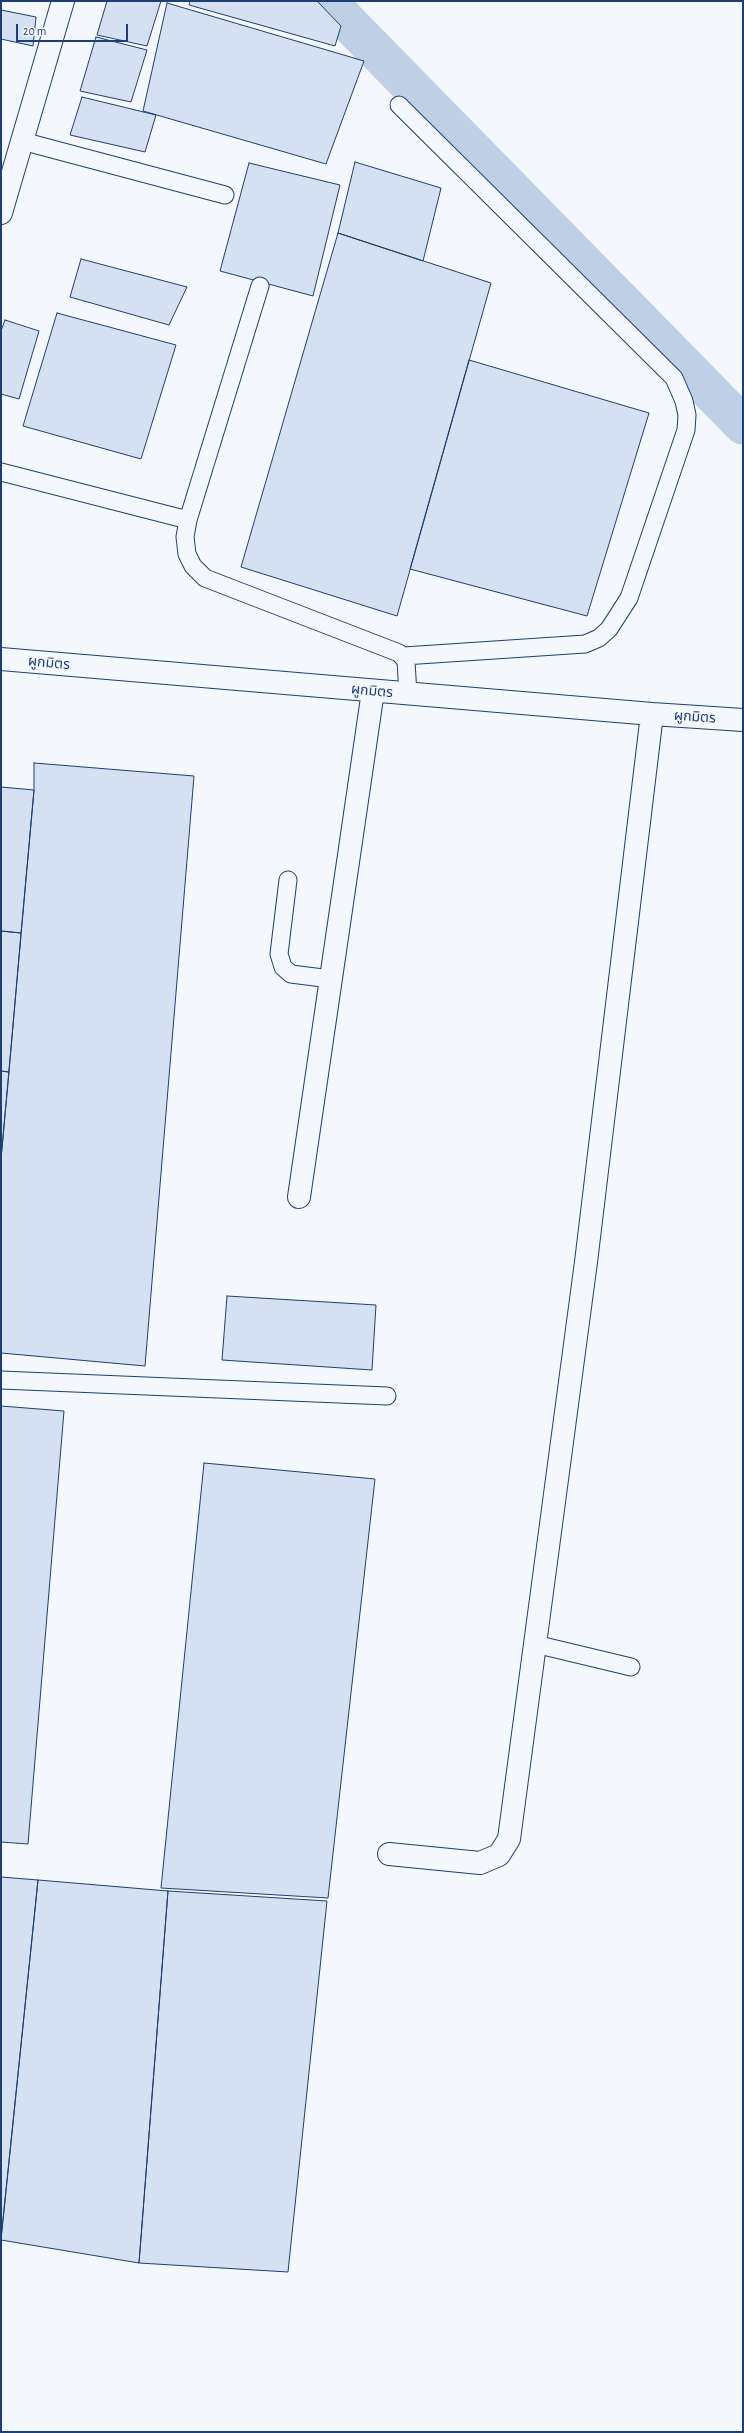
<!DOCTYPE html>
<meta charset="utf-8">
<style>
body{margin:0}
#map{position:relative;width:744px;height:2433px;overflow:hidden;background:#f4f7fb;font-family:"Alegreya Sans",sans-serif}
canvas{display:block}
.frame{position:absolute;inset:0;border:2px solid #1d3f73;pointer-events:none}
.scale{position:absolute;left:16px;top:24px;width:112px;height:18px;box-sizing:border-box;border:2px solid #1d3f73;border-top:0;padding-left:5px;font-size:12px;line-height:14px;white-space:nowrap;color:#1d3f73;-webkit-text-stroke:3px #f4f7fb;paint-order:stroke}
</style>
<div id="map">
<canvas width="744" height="2433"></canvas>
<div class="frame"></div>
<div class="scale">20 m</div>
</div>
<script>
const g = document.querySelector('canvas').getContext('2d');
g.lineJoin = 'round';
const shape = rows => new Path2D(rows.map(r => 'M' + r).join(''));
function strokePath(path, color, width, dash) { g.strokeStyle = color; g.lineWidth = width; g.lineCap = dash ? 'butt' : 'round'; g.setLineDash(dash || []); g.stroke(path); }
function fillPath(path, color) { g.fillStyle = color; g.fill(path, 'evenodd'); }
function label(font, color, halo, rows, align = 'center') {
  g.font = font + ' "Alegreya Sans","Noto Sans Thai",sans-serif'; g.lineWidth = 3; g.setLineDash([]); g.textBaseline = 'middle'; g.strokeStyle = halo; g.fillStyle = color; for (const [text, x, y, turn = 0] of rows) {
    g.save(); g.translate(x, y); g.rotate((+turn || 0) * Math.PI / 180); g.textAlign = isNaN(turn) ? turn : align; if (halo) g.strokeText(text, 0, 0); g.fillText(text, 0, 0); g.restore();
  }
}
const canal = shape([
 [327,1,743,425]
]);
const building = shape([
 [107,1,161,1,147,46,97,35,107,1],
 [190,1,317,1,341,26,335,46,189,5,190,1],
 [167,3,364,61,326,164,143,111,167,3],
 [1,10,36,17,33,46,1,39,1,10],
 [96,37,147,50,131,102,80,91,96,37],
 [82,97,156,115,145,152,70,135,82,97],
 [355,162,441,188,423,261,338,233,355,162],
 [249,163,340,185,313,296,220,271,249,163],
 [338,233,491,283,397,616,241,567,338,233],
 [81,259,187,287,169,325,70,297,81,259],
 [57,313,176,345,141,459,23,426,57,313],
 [5,320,39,331,19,399,1,394,1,331,5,320],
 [469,360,649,413,587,616,410,569,469,360],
 [34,763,194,776,145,1366,1,1353,1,1159,34,790,34,763],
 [1,787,34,790,21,933,1,931,1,787],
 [1,931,21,933,9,1072,1,1071,1,931],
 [1,1071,9,1072,1,1159,1,1071],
 [227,1296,376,1305,372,1370,222,1360,227,1296],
 [1,1406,64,1411,28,1844,1,1842,1,1406],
 [204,1463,375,1479,328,1898,161,1888,204,1463],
 [1,1877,38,1880,1,2238,1,1877],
 [38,1880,168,1891,139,2263,1,2240,38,1880],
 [168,1891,327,1901,288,2272,139,2263,168,1891]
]);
const lane = shape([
 [399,105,674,378,684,401,687,415,686,430,629,598,609,629,599,638,585,644,404,656],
 [22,141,225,195],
 [260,286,188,520,185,537,187,554,193,566,205,578,399,653,406,661,408,694],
 [1,472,188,520],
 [288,880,279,954,283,967,291,974,331,979],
 [1,1380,387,1396],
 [535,1644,631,1667]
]);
const street = shape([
 [1,213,63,1],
 [1,659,652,714,743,720],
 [299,1197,373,691],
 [389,1854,480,1863,499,1855,509,1839,586,1262,652,714]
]);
const streetNames = [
 ["ผูกมิตร",49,663,5],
 ["ผูกมิตร",372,691,5],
 ["ผูกมิตร",695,717,4]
];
strokePath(canal, '#bed0e5', 39);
fillPath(building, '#d5e0f0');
strokePath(building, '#1d3f73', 1);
strokePath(lane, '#1d3f73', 19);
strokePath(street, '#1d3f73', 24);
strokePath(lane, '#f4f7fb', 17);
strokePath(street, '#f4f7fb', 22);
label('14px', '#1d3f73', '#f4f7fb', streetNames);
</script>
